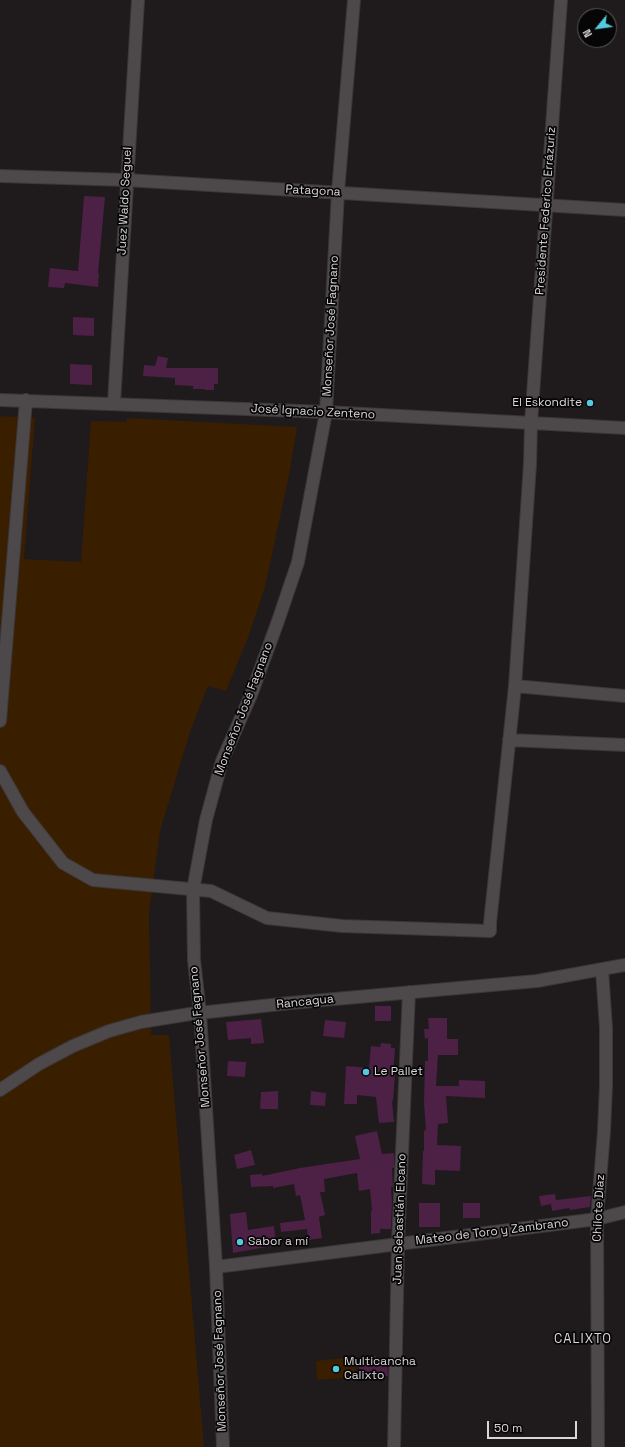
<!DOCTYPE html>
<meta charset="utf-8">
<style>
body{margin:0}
#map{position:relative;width:625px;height:1447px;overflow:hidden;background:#1f1a1b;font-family:"Space Grotesk",sans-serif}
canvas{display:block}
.north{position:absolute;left:577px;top:8px;width:40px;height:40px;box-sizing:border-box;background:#070606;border:1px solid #5b595a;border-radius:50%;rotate:241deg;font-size:11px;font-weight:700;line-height:16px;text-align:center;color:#dad6d7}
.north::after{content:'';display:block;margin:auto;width:14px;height:18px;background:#54cade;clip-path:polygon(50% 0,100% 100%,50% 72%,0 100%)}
.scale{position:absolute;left:487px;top:1421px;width:90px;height:18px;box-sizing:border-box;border:2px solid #dad6d7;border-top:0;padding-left:5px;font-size:12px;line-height:14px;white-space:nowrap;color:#dad6d7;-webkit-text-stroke:3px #070606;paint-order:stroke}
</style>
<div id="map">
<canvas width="625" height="1447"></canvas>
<div class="north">N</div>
<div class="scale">50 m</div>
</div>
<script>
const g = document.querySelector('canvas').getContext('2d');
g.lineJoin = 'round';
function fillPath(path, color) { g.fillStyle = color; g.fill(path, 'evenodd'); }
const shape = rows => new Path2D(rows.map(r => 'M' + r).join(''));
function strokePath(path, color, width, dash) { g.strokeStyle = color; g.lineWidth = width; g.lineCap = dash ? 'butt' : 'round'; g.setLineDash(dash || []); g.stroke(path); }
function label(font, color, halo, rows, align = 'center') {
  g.font = font + ' "Space Grotesk",sans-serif'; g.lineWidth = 3.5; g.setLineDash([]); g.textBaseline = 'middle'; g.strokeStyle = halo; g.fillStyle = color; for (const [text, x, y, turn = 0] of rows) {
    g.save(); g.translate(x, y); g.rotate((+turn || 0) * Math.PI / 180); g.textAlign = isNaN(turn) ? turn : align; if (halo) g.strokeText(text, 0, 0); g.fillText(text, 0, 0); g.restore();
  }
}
const green = shape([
 [0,416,35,418,24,559,81,562,91,421,126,422,127,418,297,427,289,475,265,587,249,635,226,691,208,686,190,732,160,831,149,913,151,1035,169,1035,204,1447,0,1447],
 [354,1357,356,1377,317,1380,316,1361]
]);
const building = shape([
 [84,196,105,197,98,273,99,274,98,287,65,283,64,288,48,287,50,268,78,271],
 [73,317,94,318,94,336,73,335],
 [158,356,168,358,166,368,218,368,218,384,214,384,214,390,206,390,204,389,193,389,193,386,175,385,175,378,143,376,144,365,155,366],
 [70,364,92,365,92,385,70,384],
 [375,1006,391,1006,391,1021,375,1021],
 [428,1018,447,1018,447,1039,458,1039,458,1055,438,1055,436,1086,459,1086,459,1080,485,1081,485,1098,446,1096,448,1123,438,1124,437,1145,461,1146,460,1171,435,1170,435,1185,422,1184,423,1151,424,1151,424,1130,426,1131,424,1103,425,1061,428,1061,428,1038,425,1039,424,1029,429,1029],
 [261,1019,264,1043,251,1044,251,1038,228,1040,226,1022],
 [325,1020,346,1022,344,1038,323,1036],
 [381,1043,391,1044,391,1048,395,1048,393,1074,395,1074,393,1101,392,1101,394,1122,379,1123,376,1097,357,1095,357,1104,344,1104,346,1066,369,1068,371,1046,380,1047],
 [228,1061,246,1062,245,1077,227,1076],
 [278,1091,278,1109,260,1109,261,1092],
 [311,1091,326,1093,325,1106,310,1105],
 [377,1131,382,1154,394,1153,394,1168,392,1168,393,1187,391,1187,392,1202,391,1229,380,1229,380,1233,371,1234,371,1211,372,1211,370,1189,359,1191,357,1173,324,1179,325,1192,320,1192,325,1215,319,1217,322,1238,308,1240,307,1229,281,1232,280,1223,305,1220,300,1195,296,1196,294,1184,273,1188,273,1186,251,1187,250,1175,262,1174,262,1176,300,1168,360,1159,355,1136],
 [251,1150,255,1165,237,1169,234,1155],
 [555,1194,556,1200,591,1196,590,1207,570,1210,569,1208,552,1211,551,1204,541,1206,539,1196],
 [419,1203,440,1203,440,1227,419,1227],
 [463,1203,480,1203,480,1218,463,1218],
 [246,1212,248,1230,274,1226,276,1243,271,1243,272,1246,233,1253,230,1214],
 [376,1356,377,1362,387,1360,388,1376,360,1378,359,1367,363,1366,362,1357]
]);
const minor = shape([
 [0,176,126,180,625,210],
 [0,400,326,412,625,428],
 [114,403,138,0],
 [515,686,625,696],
 [0,721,26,400],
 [509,740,625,745],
 [0,771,23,812,63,863,93,880,211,891,267,918,342,926,490,931,490,923,515,686,530,464,531,423,561,0],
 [0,1090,39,1064,73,1046,109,1031,141,1022,190,1014,290,1003,537,981,625,965],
 [216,1267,597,1219,625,1212],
 [223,1447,216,1267,200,1013,194,960,193,890,206,820,222,761,251,695,278,621,298,562,326,412,338,192,354,0],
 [394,1447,398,1244,409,992],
 [598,1447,597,1219,604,1131,606,1086,606,1028,602,970]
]);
const markers = [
 [590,403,4,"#54cade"],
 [366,1072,4,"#54cade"],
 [240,1242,4,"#54cade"],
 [336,1369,4,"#54cade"]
];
const streetNames = [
 ["Patagona",313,191,3],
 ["Juez Waldo Seguel",125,201,-87],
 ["Presidente Federico Errázuriz",546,211,-86],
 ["Monseñor José Fagnano",331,326,-87],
 ["José Ignacio Zenteno",313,412,3],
 ["Monseñor José Fagnano",244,709,-69],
 ["Rancagua",305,1002,-6],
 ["Monseñor José Fagnano",200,1037,-95],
 ["Chilote Díaz",599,1208,-87],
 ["Juan Sebastián Elcano",400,1219,-88],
 ["Mateo de Toro y Zambrano",492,1232,-7],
 ["Monseñor José Fagnano",220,1361,-92]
];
const poiNames = [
 ["El Eskondite",582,403,"right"],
 ["Le Pallet",374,1072],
 ["Sabor a mí",248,1242],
 ["Multicancha",344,1362],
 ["Calixto",344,1376]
];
const neighbourhoodNames = [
 ["CALIXTO",583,1339]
];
fillPath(green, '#391f00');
fillPath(building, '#4d2046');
strokePath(minor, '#3b3738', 14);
strokePath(minor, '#4d4849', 12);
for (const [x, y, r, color] of markers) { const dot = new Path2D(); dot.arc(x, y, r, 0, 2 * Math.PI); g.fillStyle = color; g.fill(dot); strokePath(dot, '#070606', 1.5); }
label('12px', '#dad6d7', '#070606', streetNames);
label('12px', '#dad6d7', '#070606', poiNames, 'left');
g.letterSpacing = '1px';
label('13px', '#dad6d7', '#070606', neighbourhoodNames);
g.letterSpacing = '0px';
</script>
